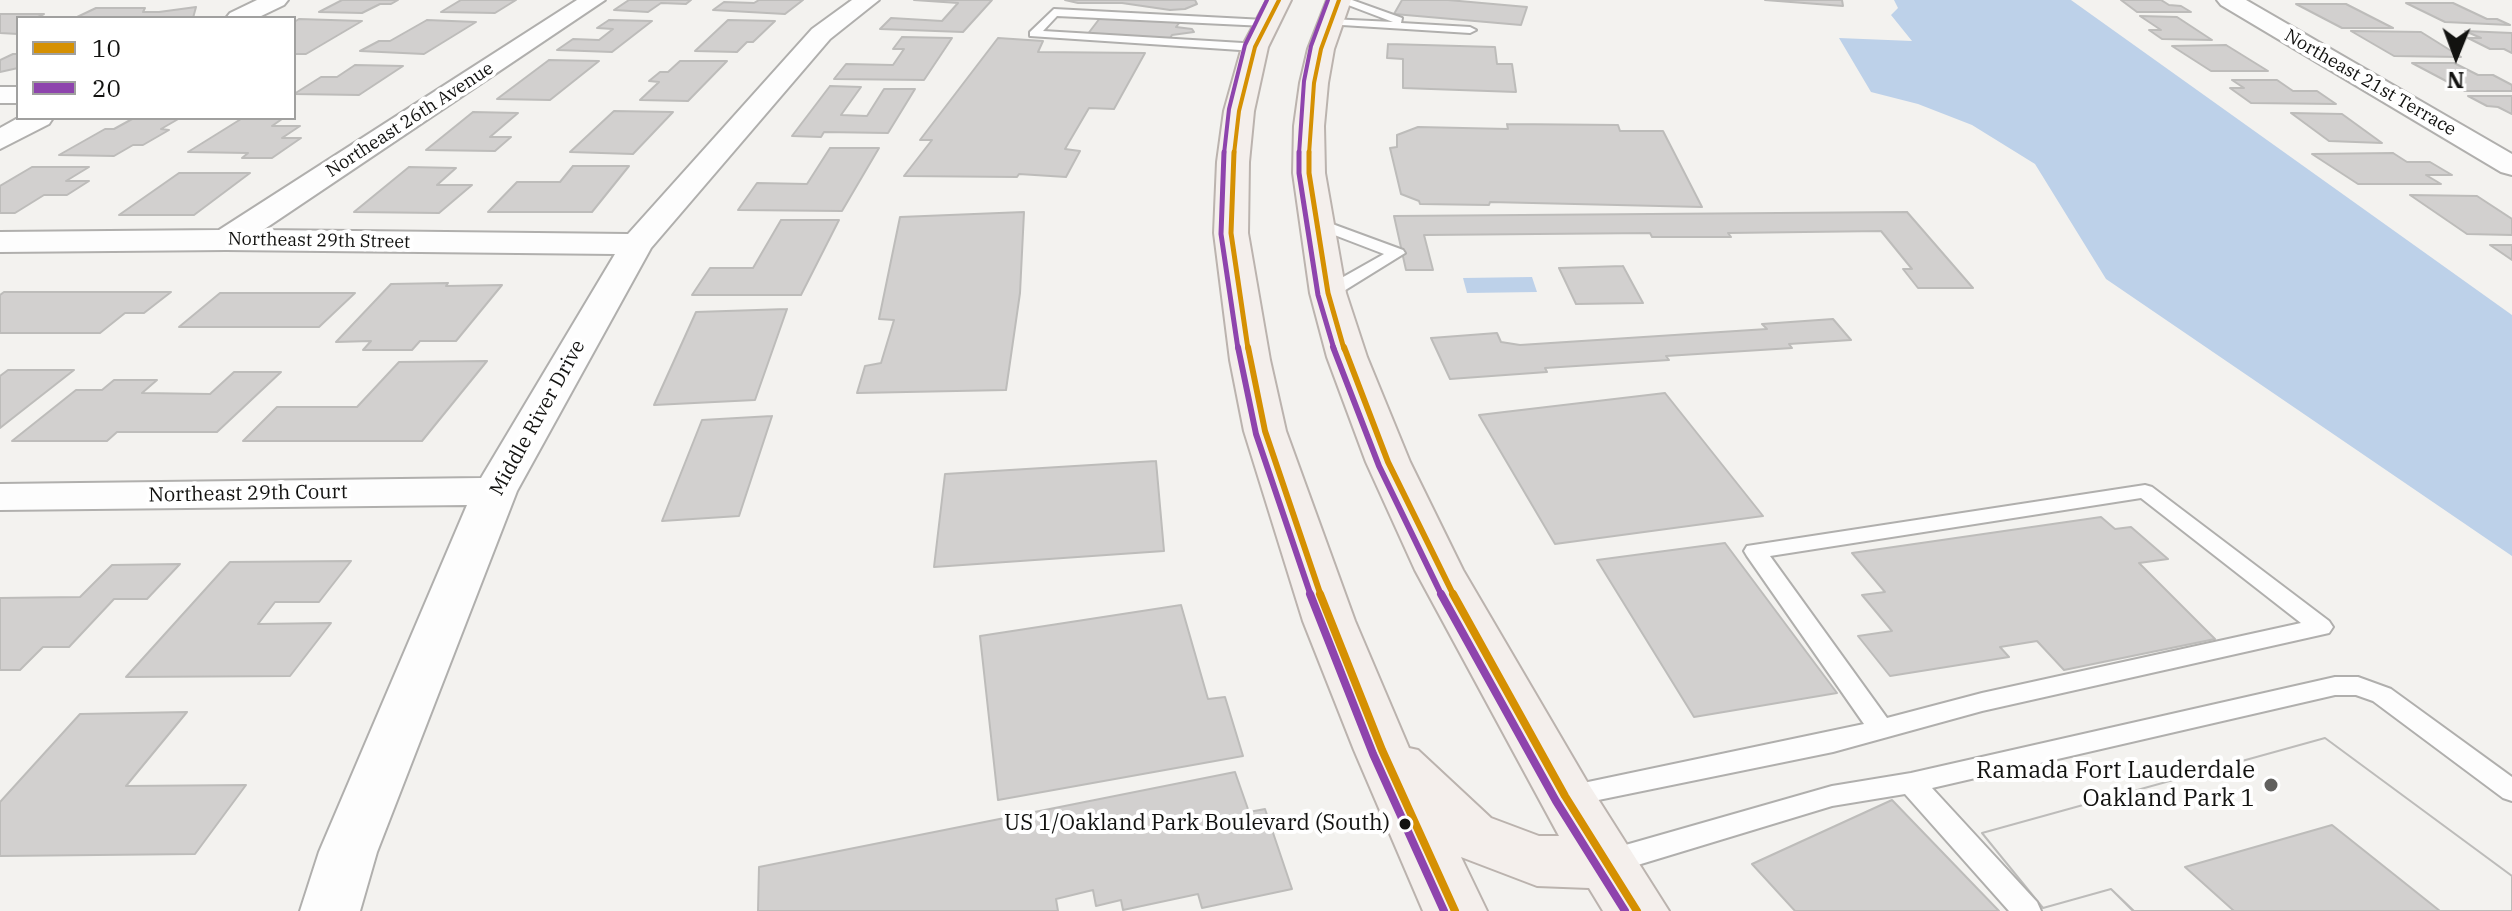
<!DOCTYPE html>
<style>
body{margin:0}
#map{position:relative;width:2512px;height:911px;overflow:hidden;background:#f3f2ef;font-family:"IBM Plex Serif",serif}
canvas{display:block}
.legend{position:absolute;left:16px;top:16px;width:280px;height:104px;box-sizing:border-box;background:#fff;border:2px solid #a0a09f;margin:0;padding:10px 14px;list-style:none;font-size:24px;color:#121210}
.legend li{display:flex;align-items:center;gap:16px;height:40px}
.legend b{width:40px;border:2px solid #a0a09f}
.north{position:absolute;left:2416px;top:16px;width:80px;height:80px;-webkit-text-stroke:6px #fff;paint-order:stroke;rotate:181deg;font-size:22px;font-weight:700;line-height:32px;text-align:center;color:#121210}
.north::after{content:'';display:block;margin:auto;width:28px;height:36px;background:#121210;clip-path:polygon(50% 0,100% 100%,50% 72%,0 100%)}
</style>
<div id="map">
<canvas width="2512" height="911"></canvas>
<ul class="legend">
<li><b style="height:10px;background:#d59002"></b>10</li>
<li><b style="height:10px;background:#8e44ad"></b>20</li>
</ul>
<div class="north">N</div>
</div>
<script>
const g = document.querySelector('canvas').getContext('2d');
g.lineJoin = 'round';
function fillPath(path, color) { g.fillStyle = color; g.fill(path, 'evenodd'); }
const shape = rows => new Path2D(rows.map(r => 'M' + r).join(''));
function strokePath(path, color, width, dash) { g.strokeStyle = color; g.lineWidth = width; g.lineCap = dash ? 'butt' : 'round'; g.setLineDash(dash || []); g.stroke(path); }
function label(font, color, halo, rows, align = 'center') {
  g.font = font + ' "IBM Plex Serif",serif'; g.lineWidth = 8; g.setLineDash([]); g.textBaseline = 'middle'; g.strokeStyle = halo; g.fillStyle = color; for (const [text, x, y, turn = 0] of rows) {
    g.save(); g.translate(x, y); g.rotate((+turn || 0) * Math.PI / 180); g.textAlign = isNaN(turn) ? turn : align; if (halo) g.strokeText(text, 0, 0); g.fillText(text, 0, 0); g.restore();
  }
}
const water = shape([
 [1894,0,2071,0,2512,315,2512,556,2106,279,2035,164,1972,125,1918,104,1871,92,1839,38,1912,41,1891,15,1898,8],
 [1532,277,1537,292,1467,293,1463,278]
]);
const building = shape([
 [342,0,398,0,391,4,380,4,362,13,319,12,342,0],
 [461,0,516,0,495,13,441,12,461,0],
 [629,0,691,0,686,4,661,3,648,12,614,10,629,0],
 [759,0,803,0,785,14,713,10,724,2,754,3,759,0],
 [992,0,963,32,880,29,891,18,942,21,958,3,914,0,992,0],
 [1065,0,1195,0,1197,4,1185,9,1170,10,1122,3,1078,3,1065,0],
 [1402,0,1448,0,1527,7,1521,25,1394,14,1402,0],
 [1765,0,1842,0,1843,6,1765,0],
 [2121,0,2161,0,2169,5,2181,6,2191,12,2137,12,2121,0],
 [2406,3,2453,3,2487,19,2497,19,2510,25,2445,22,2406,3],
 [2296,4,2346,4,2393,28,2342,28,2296,4],
 [196,7,193,18,75,18,96,8,145,8,143,12,159,12,196,7],
 [0,14,44,14,36,18,18,18,18,34,0,33,0,14],
 [2140,16,2177,17,2212,40,2162,39,2149,30,2161,30,2140,16],
 [1100,18,1180,22,1176,27,1192,29,1194,32,1172,35,1169,40,1087,35,1100,18],
 [299,19,362,21,306,54,294,54,294,22,299,19],
 [427,20,476,22,424,54,360,51,379,41,390,41,427,20],
 [609,20,652,21,612,52,557,50,573,39,599,40,613,29,597,28,609,20],
 [728,20,775,21,753,42,747,42,737,52,695,51,728,20],
 [2351,31,2421,32,2461,57,2394,56,2351,31],
 [2465,31,2512,33,2512,53,2504,49,2490,49,2468,38,2481,38,2465,31],
 [902,37,952,38,924,80,834,79,846,64,893,65,904,49,893,49,902,37],
 [998,38,1043,41,1038,52,1145,53,1114,109,1089,108,1065,149,1080,151,1066,177,1019,174,1017,177,904,176,932,140,920,140,998,38],
 [1388,44,1495,47,1497,64,1512,64,1516,92,1403,88,1403,59,1387,58,1388,44],
 [2226,45,2268,71,2211,71,2172,46,2226,45],
 [13,54,18,54,18,68,0,72,0,60,13,54],
 [549,60,599,61,550,100,497,99,549,60],
 [680,61,727,61,688,101,640,100,659,82,649,81,660,72,668,72,680,61],
 [2412,63,2454,63,2478,75,2493,75,2512,85,2512,91,2465,91,2412,63],
 [355,65,403,66,359,95,294,94,321,77,337,77,355,65],
 [2232,80,2277,80,2293,91,2317,91,2336,104,2251,103,2230,88,2244,88,2232,80],
 [830,86,861,87,841,115,867,116,884,89,915,89,888,133,824,132,821,137,792,136,830,86],
 [2468,96,2512,96,2512,114,2498,107,2487,106,2468,96],
 [614,111,673,112,633,154,570,152,614,111],
 [473,112,518,113,490,137,511,137,495,151,426,150,473,112],
 [2291,113,2342,114,2382,143,2329,141,2291,113],
 [134,118,180,118,161,129,169,130,143,145,133,145,114,156,59,155,105,129,114,129,134,118],
 [241,119,282,119,272,126,300,126,282,138,301,138,272,158,242,158,248,153,188,152,241,119],
 [1507,124,1618,125,1620,131,1663,131,1702,207,1490,202,1489,205,1420,204,1419,201,1401,194,1390,148,1397,147,1397,135,1418,127,1508,129,1507,124],
 [830,148,879,148,842,211,738,210,757,183,807,184,830,148],
 [2393,153,2407,162,2430,162,2452,175,2426,175,2441,184,2358,184,2312,154,2393,153],
 [573,166,629,166,592,212,488,212,517,182,560,182,573,166],
 [32,167,89,167,66,181,89,181,67,195,44,195,15,213,0,213,0,186,32,167],
 [409,167,456,168,437,185,472,185,439,213,354,212,409,167],
 [179,173,250,173,194,215,119,215,179,173],
 [2410,195,2477,196,2512,219,2512,235,2467,234,2410,195],
 [1024,212,1020,293,1006,390,857,393,865,366,881,363,894,320,879,319,900,217,1024,212],
 [1907,212,1973,288,1918,288,1903,269,1912,269,1881,231,1728,233,1731,237,1652,237,1650,233,1424,235,1433,270,1406,270,1394,216,1907,212],
 [781,220,839,220,801,295,692,295,710,268,753,268,781,220],
 [2490,245,2512,245,2512,260,2490,245],
 [1623,266,1643,303,1576,304,1559,268,1623,266],
 [448,283,446,286,502,285,456,341,420,341,412,350,363,350,371,341,336,342,391,284,448,283],
 [4,292,171,292,144,313,125,313,100,333,0,333,0,295,4,292],
 [220,293,355,293,319,327,179,327,220,293],
 [787,309,755,400,654,405,696,312,787,309],
 [1833,319,1851,340,1789,344,1792,348,1666,356,1669,360,1545,368,1547,372,1450,379,1431,338,1497,333,1501,342,1520,345,1767,329,1762,324,1833,319],
 [487,361,422,441,243,441,277,407,357,407,399,362,487,361],
 [8,370,74,370,0,428,0,376,8,370],
 [234,372,281,372,217,432,117,432,107,441,12,441,76,390,102,390,114,380,157,380,142,393,210,394,234,372],
 [1665,393,1763,516,1555,544,1479,415,1665,393],
 [772,416,739,516,662,521,702,420,772,416],
 [1156,461,1164,551,934,567,945,474,1156,461],
 [2101,517,2115,529,2131,527,2168,559,2139,563,2215,639,2064,670,2037,641,2000,647,2009,657,1890,676,1858,636,1892,631,1862,595,1885,592,1852,553,2101,517],
 [1725,543,1837,693,1694,717,1597,560,1725,543],
 [351,561,319,602,275,602,258,624,331,623,290,676,126,677,230,562,351,561],
 [180,564,147,599,114,599,69,647,43,647,20,670,0,670,0,598,80,597,112,565,180,564],
 [1181,605,1208,699,1225,697,1243,756,998,800,980,636,1181,605],
 [187,712,126,786,246,785,195,854,0,856,0,802,80,714,187,712],
 [2325,738,2512,876,2512,911,2440,911,2332,825,2185,867,2234,911,2134,911,2111,889,2043,908,1982,833,2325,738],
 [2325,738,2512,876,2512,911,2133,911,2111,889,2043,908,1982,833,2325,738],
 [1235,772,1249,812,1265,809,1292,889,1202,908,1198,894,1123,910,1121,900,1096,906,1093,890,1056,899,1058,911,758,911,759,867,1235,772],
 [1892,800,1999,911,1795,911,1752,864,1892,800]
]);
const service = shape([
 [1335,0,1352,0,1402,18,1401,23,1470,27,1476,30,1470,33,1326,24,1324,22,1330,19,1393,22,1335,0],
 [1054,9,1265,20,1271,23,1265,26,1057,16,1043,31,1259,44,1259,50,1255,51,1030,36,1030,32,1054,9],
 [1316,218,1403,250,1405,253,1334,297,1322,297,1320,293,1322,289,1384,254,1311,226,1308,223,1316,218],
 [2145,485,2152,487,2329,621,2333,627,2329,633,1982,711,1833,752,1569,806,1560,803,1556,796,1560,789,1569,786,1864,724,1747,556,1744,551,1747,546,2145,485],
 [2141,498,2301,623,1982,693,1887,718,1770,556,2141,498],
 [2335,677,2358,677,2391,689,2512,777,2512,801,2503,798,2373,701,2356,695,2335,695,1932,788,2037,902,2041,911,2009,911,1905,794,1832,806,1608,874,1598,870,1594,862,1598,854,1608,850,1832,786,1911,773,2335,677]
]);
const minor = shape([
 [257,0,288,0,284,5,257,18,226,18,230,13,257,0],
 [577,0,605,0,263,230,628,234,812,29,852,0,879,0,830,39,651,248,517,491,377,852,360,911,300,911,319,852,467,505,0,510,0,484,481,478,615,254,226,250,0,252,0,232,219,230,577,0],
 [2217,0,2246,0,2512,154,2512,175,2501,172,2221,5,2217,0],
 [0,87,18,87,18,103,0,103,0,87],
 [18,118,53,118,49,124,0,149,0,128,18,118]
]);
const primary = shape([
 [1267,0,1291,0,1268,47,1254,111,1249,162,1248,233,1270,360,1286,431,1355,621,1409,748,1418,750,1491,818,1539,836,1559,836,1415,570,1366,462,1327,357,1310,293,1293,173,1294,126,1300,83,1308,49,1327,0,1351,0,1334,49,1328,83,1324,126,1325,173,1346,293,1367,357,1410,462,1463,570,1586,780,1669,911,1603,911,1589,888,1537,886,1461,857,1487,911,1423,911,1354,750,1303,621,1244,431,1230,360,1214,233,1217,162,1224,111,1242,47,1267,0]
]);
const bus1Far3 = shape([
 [1234,154,1239,111,1255,47,1279,0],
 [1309,154,1314,83,1321,49,1339,0]
]);
const bus1Far2 = shape([
 [1234,152,1231,233,1248,349],
 [1309,152,1309,173,1328,293,1344,349]
]);
const bus1Far1 = shape([
 [1248,347,1265,431,1321,596],
 [1344,347,1388,462,1454,596]
]);
const bus1 = shape([
 [1320,594,1382,750,1455,911],
 [1453,594,1565,796,1637,911]
]);
const bus2Far3 = shape([
 [1224,154,1229,109,1245,45,1267,0],
 [1299,154,1304,81,1311,46,1328,0]
]);
const bus2Far2 = shape([
 [1224,152,1221,234,1238,349],
 [1299,152,1299,173,1318,295,1334,349]
]);
const bus2Far1 = shape([
 [1238,347,1256,434,1311,596],
 [1333,347,1379,466,1442,596]
]);
const bus2 = shape([
 [1310,594,1373,754,1444,911],
 [1441,594,1556,801,1625,911]
]);
const markers = [
 [2271,785,8,"#61605e"],
 [1405,824,7,"#121210"]
];
const farStreetnames = [
 ["Northeast 21st Terrace",2370,83,30],
 ["Northeast 26th Avenue",410,120,-33],
 ["Northeast 29th Street",319,241,1]
];
const streetNames = [
 ["Middle River Drive",538,418,-61],
 ["Northeast 29th Court",248,494,-1]
];
const nearBusnames = [
 ["US 1/Oakland Park Boulevard (South)",1390,824]
];
const nearPoinames = [
 ["Ramada Fort Lauderdale",2255,771],
 ["Oakland Park 1",2255,799]
];
fillPath(water, '#bdd1e9');
fillPath(building, '#d2d0cf');
strokePath(building, '#bdbcba', 2);
strokePath(service, '#b0afad', 4);
strokePath(minor, '#b0afad', 4);
strokePath(primary, '#bbb3ae', 4);
fillPath(service, '#fdfdfd');
fillPath(minor, '#fdfdfd');
fillPath(primary, '#f4efec');
strokePath(bus1Far3, '#d59002', 4);
strokePath(bus1Far2, '#d59002', 5);
strokePath(bus1Far1, '#d59002', 6);
strokePath(bus1, '#d59002', 8);
strokePath(bus2Far3, '#8e44ad', 4);
strokePath(bus2Far2, '#8e44ad', 5);
strokePath(bus2Far1, '#8e44ad', 6);
strokePath(bus2, '#8e44ad', 8);
for (const [x, y, r, color] of markers) { const dot = new Path2D(); dot.arc(x, y, r, 0, 2 * Math.PI); g.fillStyle = color; g.fill(dot); strokePath(dot, '#fff', 3); }
label('18px', '#121210', '#fff', farStreetnames);
label('20px', '#121210', '#fff', streetNames);
label('22px', '#121210', '#fff', nearBusnames, 'right');
label('24px', '#121210', '#fff', nearPoinames, 'right');
</script>
